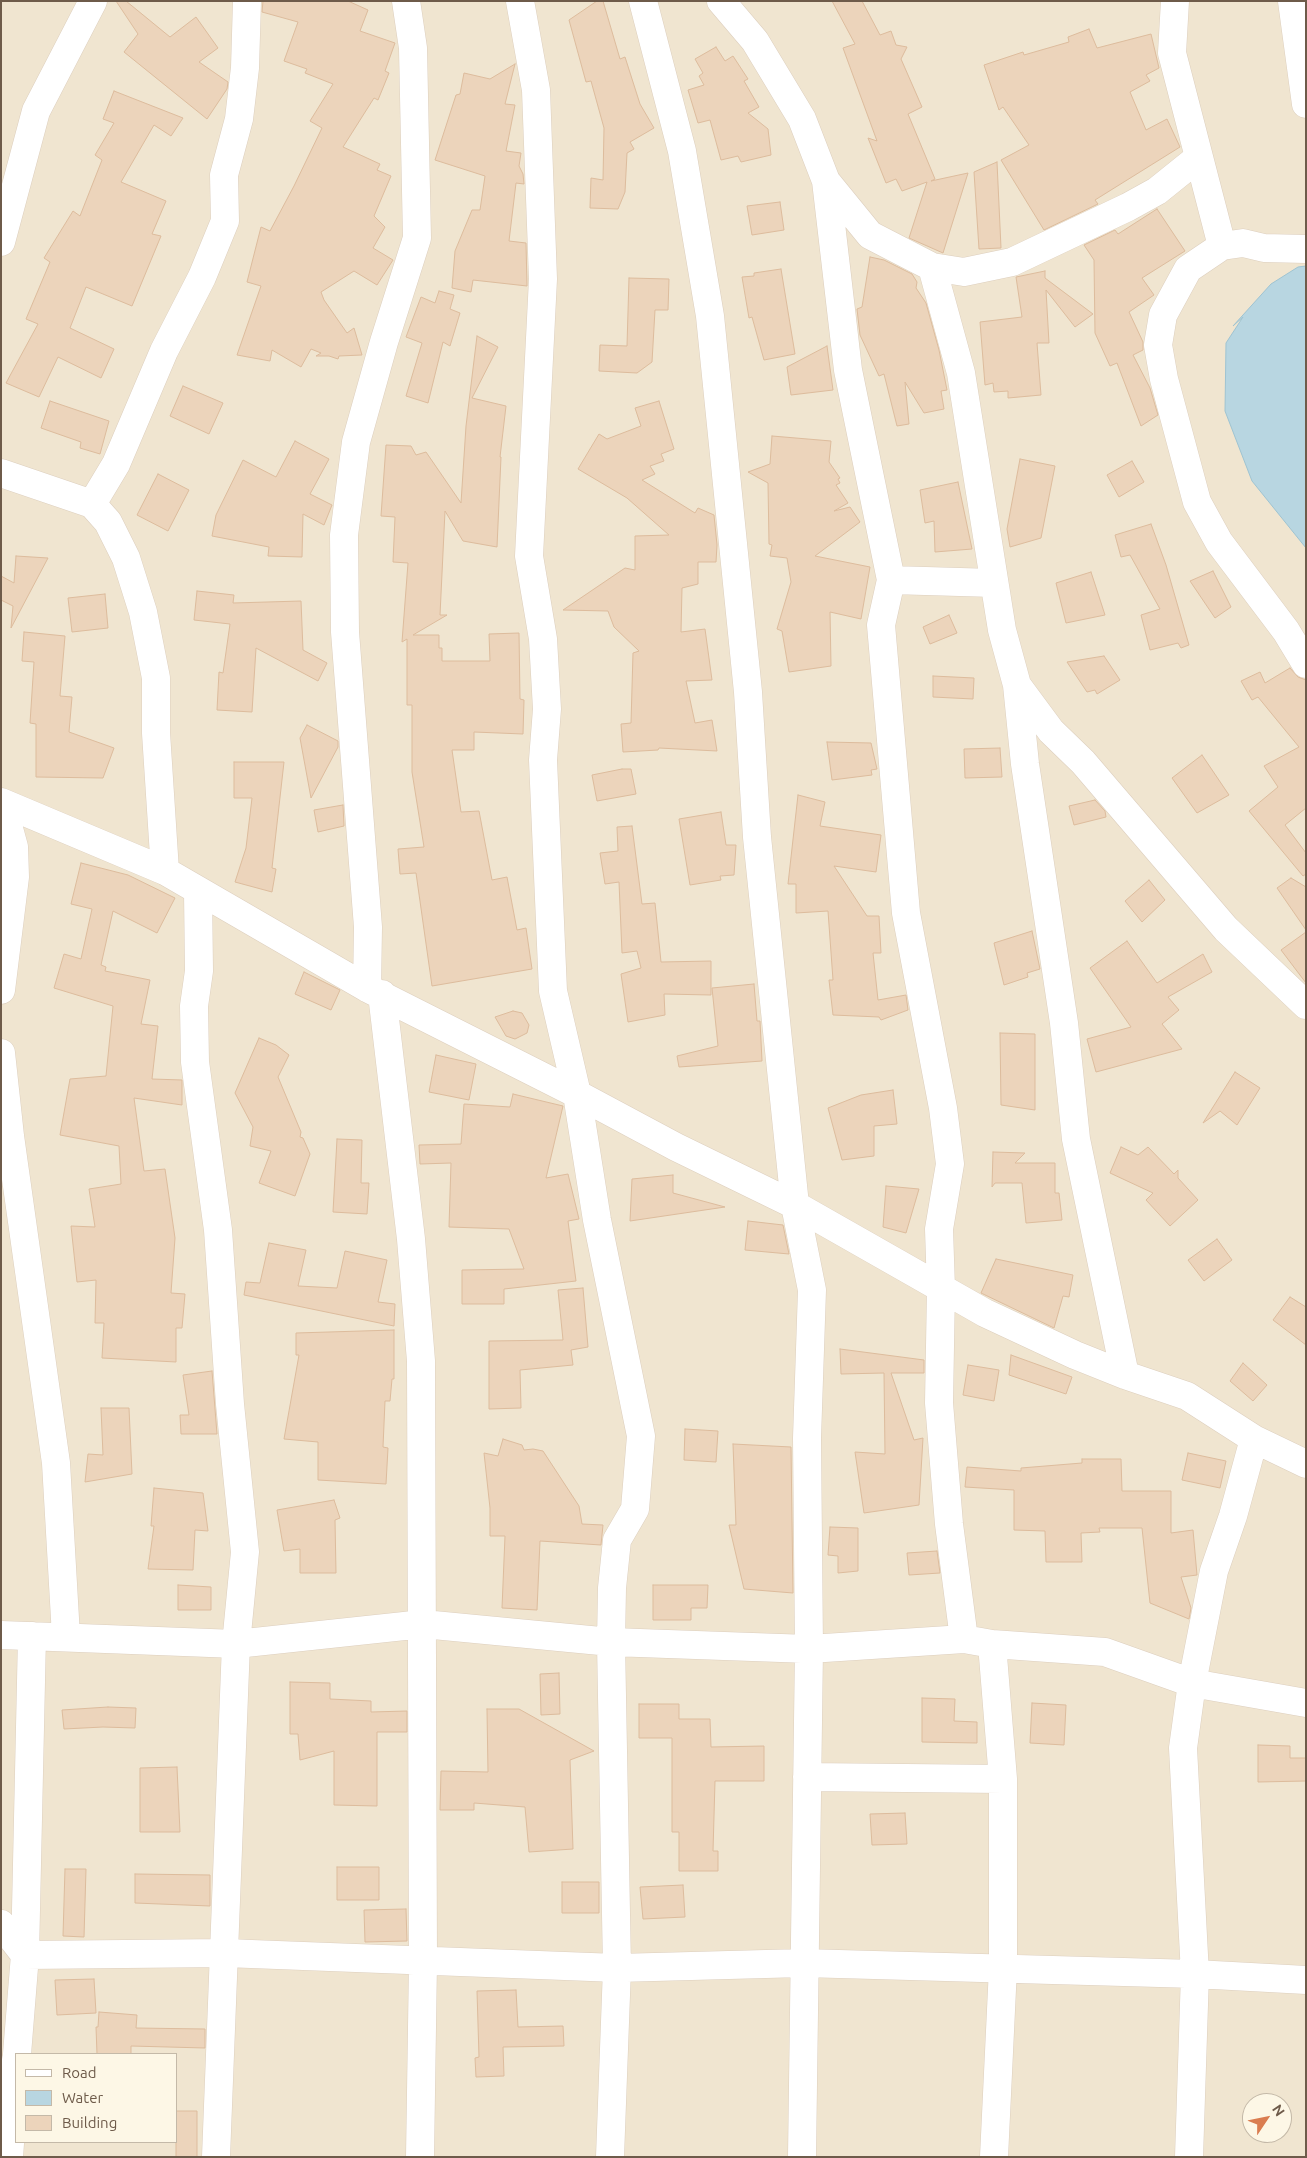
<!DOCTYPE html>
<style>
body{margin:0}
#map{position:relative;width:1307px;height:2158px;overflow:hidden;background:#faf3e1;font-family:Ubuntu,sans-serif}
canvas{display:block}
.frame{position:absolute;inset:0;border:2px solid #6e5b4a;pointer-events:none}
.legend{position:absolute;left:15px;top:2053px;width:162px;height:90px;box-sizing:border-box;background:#fdf7e6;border:1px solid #c4b9a8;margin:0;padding:6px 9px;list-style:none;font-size:15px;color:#6e5b4a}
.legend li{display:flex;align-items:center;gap:10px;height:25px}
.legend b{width:25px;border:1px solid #c4b9a8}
.north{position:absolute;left:1242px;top:2093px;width:50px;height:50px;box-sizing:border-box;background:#fdf7e6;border:1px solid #c4b9a8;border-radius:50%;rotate:56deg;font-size:14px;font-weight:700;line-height:20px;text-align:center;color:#6e5b4a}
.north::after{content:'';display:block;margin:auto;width:18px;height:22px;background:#da7d50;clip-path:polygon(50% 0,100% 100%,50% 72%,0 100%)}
</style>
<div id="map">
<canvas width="1307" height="2158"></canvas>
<div class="frame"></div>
<ul class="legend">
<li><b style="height:6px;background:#fff"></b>Road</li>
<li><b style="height:14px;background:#b8d6e1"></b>Water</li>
<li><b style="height:14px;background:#ecd4bb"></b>Building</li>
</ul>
<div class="north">N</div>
</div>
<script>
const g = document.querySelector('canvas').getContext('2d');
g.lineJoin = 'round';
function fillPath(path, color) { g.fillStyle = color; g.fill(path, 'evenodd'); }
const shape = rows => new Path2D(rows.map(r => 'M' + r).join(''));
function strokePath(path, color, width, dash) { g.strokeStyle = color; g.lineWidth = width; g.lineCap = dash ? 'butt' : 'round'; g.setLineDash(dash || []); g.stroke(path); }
const residential = shape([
 [1,1,1306,1,1306,2157,1,2157],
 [16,2054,176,2054,176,2142,16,2142],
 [1252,2103,1282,2103,1282,2133,1252,2133]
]);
const water = shape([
 [1306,266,1306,548,1252,481,1225,411,1226,343,1243,317,1233,326,1271,284,1298,267,1306,266]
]);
const building = shape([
 [116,1,126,1,170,37,196,17,218,48,199,62,228,82,227,89,207,119,124,52,138,34,116,1],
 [263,1,348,1,368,10,360,31,395,43,385,71,389,73,378,100,374,98,343,147,380,164,377,170,391,176,374,216,385,227,373,248,393,260,377,285,354,271,321,292,324,300,347,333,354,328,362,355,339,356,338,359,329,356,316,356,321,353,311,349,301,367,272,350,270,361,237,355,261,286,247,282,261,227,270,231,294,186,322,128,310,121,333,84,305,73,307,69,284,61,298,22,262,12,263,1],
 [597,1,603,1,620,59,625,57,640,104,654,128,630,142,634,149,627,153,625,192,618,209,590,208,591,178,603,180,604,128,591,81,586,82,569,20,597,1],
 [832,1,862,1,880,35,891,31,896,45,907,47,901,59,922,107,908,114,935,179,931,181,968,173,943,253,909,238,927,182,902,191,896,179,886,183,868,138,877,141,843,48,855,44,832,1],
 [1089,29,1097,48,1151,34,1159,68,1146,75,1150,81,1130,92,1146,130,1167,119,1180,147,1095,200,1098,204,1044,230,1001,160,1029,145,1003,107,999,110,984,65,1023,52,1024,55,1069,42,1068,37,1089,29],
 [716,47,725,61,733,56,748,79,744,81,759,107,748,113,768,129,771,155,741,162,738,156,721,160,710,120,698,123,688,90,704,85,699,76,703,73,695,59,716,47],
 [515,64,505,104,515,105,506,151,521,153,519,166,523,174,524,184,516,183,509,241,526,243,527,286,473,280,471,292,452,288,455,251,472,210,480,210,485,176,435,160,456,95,460,94,464,73,490,79,515,64],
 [114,91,183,118,171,136,154,125,121,182,166,201,152,234,161,236,132,306,86,287,70,328,114,349,101,378,58,357,39,397,6,383,38,324,26,319,50,262,44,258,73,211,80,216,102,160,95,155,114,123,103,119,114,91],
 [997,162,1001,248,979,249,974,172,997,162],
 [780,202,784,230,752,235,747,206,780,202],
 [1157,209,1185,251,1142,278,1154,295,1129,312,1143,342,1143,350,1133,355,1150,388,1158,415,1141,426,1117,363,1110,366,1095,333,1094,260,1084,245,1115,230,1118,234,1157,209],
 [870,257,884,260,912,274,917,282,916,288,926,303,939,350,947,390,941,391,944,409,924,413,905,382,909,424,897,426,884,374,879,376,860,335,857,309,862,307,870,257],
 [781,269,795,354,764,360,752,317,749,318,742,277,754,276,754,273,781,269],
 [1045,271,1045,278,1093,314,1075,327,1046,290,1049,343,1037,343,1041,395,1008,398,1008,391,994,392,993,383,985,385,980,322,1022,317,1016,277,1045,271],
 [629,278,669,279,668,310,655,310,652,362,637,373,599,371,600,345,627,346,629,278],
 [439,291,454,295,450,309,460,313,450,346,443,342,428,403,406,396,422,343,406,337,421,297,435,303,439,291],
 [477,336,498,347,472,398,506,406,500,457,501,457,497,547,463,541,445,511,440,615,447,615,413,635,439,635,439,648,442,648,442,661,490,661,489,634,519,633,520,699,524,700,523,734,474,732,474,750,452,750,461,812,479,811,492,880,507,877,517,930,526,928,532,969,432,986,416,873,400,874,398,849,424,847,412,772,412,705,407,705,407,639,402,642,408,563,393,562,395,517,381,516,386,445,411,446,416,455,426,452,461,503,466,426,477,336],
 [827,346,833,390,791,395,787,367,827,346],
 [183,386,223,403,209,434,170,416,183,386],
 [50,401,109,421,100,454,80,448,81,442,41,428,50,401],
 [659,401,674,449,661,454,664,461,650,466,655,474,642,480,695,513,698,508,714,515,717,545,716,562,698,562,698,584,682,588,681,632,705,629,712,680,686,681,695,723,712,720,717,751,659,748,658,750,623,752,621,724,631,723,633,653,639,651,614,627,608,611,563,610,625,568,635,570,635,536,669,535,627,498,578,469,599,434,607,439,641,426,635,408,659,401],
 [772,436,831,441,829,462,840,478,838,479,840,483,836,485,848,503,834,511,850,507,860,522,815,556,870,567,861,619,830,612,831,666,789,672,782,631,777,629,791,582,787,558,770,556,772,545,769,544,768,483,748,472,770,464,772,436],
 [295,441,329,459,310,494,332,505,324,525,303,514,302,557,268,556,269,547,212,536,216,515,243,460,276,477,295,441],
 [1020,459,1055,466,1041,538,1010,547,1007,529,1020,459],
 [1132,461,1144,482,1119,497,1107,475,1132,461],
 [158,474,189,490,168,531,137,515,158,474],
 [958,482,972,549,935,552,934,521,925,523,920,490,958,482],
 [1151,524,1166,565,1189,645,1181,648,1178,643,1150,650,1141,615,1160,609,1130,555,1121,557,1115,535,1151,524],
 [16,556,48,558,11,628,13,606,1,600,1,576,14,583,16,556],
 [1213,571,1231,607,1215,618,1190,581,1213,571],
 [1091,572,1105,615,1066,623,1056,583,1091,572],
 [197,591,234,595,233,603,301,601,303,650,327,663,318,681,256,648,252,712,217,710,219,672,223,673,230,624,194,620,197,591],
 [105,594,108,628,72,632,68,598,105,594],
 [949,615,957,633,930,644,923,627,949,615],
 [24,632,65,636,60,696,72,697,69,732,114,748,103,778,36,777,36,724,30,723,34,662,22,661,24,632],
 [1104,656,1120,680,1097,694,1095,690,1087,692,1067,662,1104,656],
 [1290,668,1298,677,1306,680,1306,808,1285,825,1306,853,1306,874,1303,876,1249,811,1278,787,1264,766,1299,747,1258,697,1252,700,1241,681,1260,672,1265,683,1290,668],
 [933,676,974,678,973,699,933,697,933,676],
 [307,725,338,741,338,747,311,798,300,738,307,725],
 [827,742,871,743,877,769,871,770,872,775,832,780,827,742],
 [1000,748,1002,777,965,778,964,749,1000,748],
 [1202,755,1229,795,1197,813,1172,778,1202,755],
 [234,762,284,762,272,868,276,869,272,892,235,882,246,848,252,798,234,798,234,762],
 [622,769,631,769,636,794,597,801,592,775,622,769],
 [798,795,825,802,820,826,881,835,876,872,834,866,867,916,879,916,881,953,873,953,878,1000,906,995,908,1010,881,1020,879,1017,833,1015,829,980,833,980,828,911,796,913,796,884,788,884,798,795],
 [1095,800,1105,811,1106,817,1074,825,1069,806,1095,800],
 [343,805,344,826,318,832,314,810,343,805],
 [721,812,726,845,736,845,734,875,720,876,721,880,690,885,679,819,721,812],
 [632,826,642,904,655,903,661,962,711,961,711,995,664,994,665,1015,628,1022,621,974,641,968,637,951,622,953,619,882,605,884,600,853,618,851,617,827,632,826],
 [81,863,128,875,175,898,157,933,113,911,101,965,106,967,105,971,150,980,141,1024,158,1026,152,1079,182,1080,182,1105,134,1098,144,1171,165,1169,175,1238,171,1293,185,1294,182,1328,176,1328,176,1362,102,1358,104,1323,95,1323,96,1280,77,1282,71,1226,95,1227,89,1189,121,1184,119,1146,60,1135,70,1079,106,1076,113,1006,54,988,64,954,81,959,92,909,71,904,81,863],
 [1291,878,1306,887,1306,930,1277,888,1291,878],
 [1149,880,1165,900,1142,922,1125,901,1149,880],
 [1032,931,1040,969,1027,973,1028,977,1004,985,994,943,1032,931],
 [1306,932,1306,983,1281,950,1306,932],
 [1127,941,1157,983,1203,954,1212,972,1168,997,1179,1010,1162,1024,1182,1049,1096,1072,1087,1039,1131,1027,1090,968,1127,941],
 [304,972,340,990,331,1010,295,994,304,972],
 [754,984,757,1021,760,1021,762,1061,679,1067,677,1056,718,1046,712,988,754,984],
 [513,1011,522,1013,529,1025,527,1033,515,1039,506,1036,495,1017,513,1011],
 [1000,1033,1035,1034,1035,1110,1001,1105,1000,1033],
 [259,1038,276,1045,289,1055,278,1077,301,1132,300,1137,303,1138,310,1154,295,1196,259,1183,271,1151,250,1146,253,1127,235,1093,259,1038],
 [436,1055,476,1064,469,1100,429,1092,436,1055],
 [1235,1072,1260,1088,1237,1125,1220,1111,1203,1123,1235,1072],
 [893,1090,897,1124,874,1126,874,1156,842,1160,828,1108,861,1095,893,1090],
 [513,1094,563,1106,546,1178,568,1174,579,1219,568,1221,576,1281,504,1289,504,1304,462,1304,462,1270,524,1269,509,1229,449,1227,451,1163,420,1164,419,1145,461,1144,464,1104,510,1107,513,1094],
 [337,1139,362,1140,361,1183,369,1183,367,1214,333,1212,337,1139],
 [1121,1147,1138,1155,1148,1147,1174,1174,1178,1170,1178,1178,1198,1200,1170,1226,1146,1200,1153,1193,1110,1173,1121,1147],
 [993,1152,1025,1153,1015,1163,1055,1163,1055,1193,1059,1193,1062,1220,1026,1223,1022,1183,995,1183,992,1187,993,1152],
 [673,1175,673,1193,725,1207,630,1221,632,1179,673,1175],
 [886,1186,919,1189,906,1233,883,1227,886,1186],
 [748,1221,783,1225,789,1254,745,1250,748,1221],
 [1217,1239,1232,1260,1204,1281,1188,1260,1217,1239],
 [269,1243,306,1250,298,1286,337,1288,345,1251,387,1260,378,1302,395,1304,394,1326,244,1295,246,1282,260,1283,269,1243],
 [996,1259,1073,1275,1069,1297,1063,1296,1054,1328,981,1293,996,1259],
 [583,1288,588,1347,571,1350,573,1365,520,1370,521,1408,489,1409,489,1341,563,1340,558,1290,583,1288],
 [1290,1297,1306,1307,1306,1345,1273,1320,1290,1297],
 [394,1330,394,1379,392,1379,390,1401,385,1401,383,1447,388,1448,386,1484,318,1480,318,1442,284,1439,299,1355,296,1355,296,1333,394,1330],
 [840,1349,924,1360,924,1373,891,1373,914,1440,923,1438,919,1505,864,1513,855,1452,885,1454,884,1373,841,1374,840,1349],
 [1011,1355,1072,1377,1066,1394,1009,1375,1011,1355],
 [1243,1363,1267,1385,1253,1401,1230,1381,1243,1363],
 [968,1365,999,1370,994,1401,963,1395,968,1365],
 [212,1371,217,1434,181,1434,180,1415,189,1415,183,1375,212,1371],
 [101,1408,129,1408,132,1474,85,1482,88,1454,103,1455,101,1408],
 [685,1429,718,1431,716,1462,684,1460,685,1429],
 [503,1439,522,1445,524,1450,533,1449,543,1451,579,1506,582,1524,603,1525,601,1545,540,1541,537,1610,502,1608,505,1536,490,1536,490,1508,484,1453,498,1456,503,1439],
 [733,1444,791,1447,793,1593,744,1589,729,1525,736,1525,733,1444],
 [1188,1453,1226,1461,1220,1488,1182,1480,1188,1453],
 [1082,1459,1121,1459,1122,1491,1171,1491,1171,1533,1193,1530,1197,1575,1181,1577,1191,1608,1189,1619,1150,1603,1142,1528,1099,1528,1100,1532,1081,1533,1082,1562,1046,1562,1045,1531,1014,1530,1014,1490,965,1487,967,1467,1021,1471,1021,1468,1082,1463,1082,1459],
 [154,1488,203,1493,208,1531,195,1530,193,1570,148,1569,154,1526,151,1526,154,1488],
 [334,1500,340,1518,335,1520,336,1573,300,1573,300,1549,284,1551,277,1510,334,1500],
 [830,1527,858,1528,858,1571,838,1573,838,1556,828,1555,830,1527],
 [937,1551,940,1573,909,1575,907,1553,937,1551],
 [178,1585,211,1587,211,1610,178,1610,178,1585],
 [653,1585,708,1585,707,1608,691,1608,691,1620,653,1620,653,1585],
 [559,1673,560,1714,541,1715,540,1674,559,1673],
 [290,1682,330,1683,330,1699,371,1701,371,1712,407,1711,407,1732,377,1732,377,1806,334,1805,334,1751,300,1760,298,1734,290,1734,290,1682],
 [922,1698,955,1699,954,1721,977,1722,977,1743,922,1742,922,1698],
 [1032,1703,1066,1705,1064,1745,1030,1743,1032,1703],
 [639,1704,679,1704,679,1719,710,1719,711,1747,764,1746,764,1781,715,1781,713,1851,718,1851,718,1871,679,1871,679,1832,672,1832,672,1738,639,1738,639,1704],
 [108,1707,136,1708,135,1728,103,1727,64,1729,62,1710,108,1707],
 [487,1709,519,1709,594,1751,570,1760,573,1849,529,1852,525,1807,474,1803,474,1810,440,1810,441,1771,488,1772,487,1709],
 [1258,1745,1290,1746,1290,1758,1306,1758,1306,1781,1258,1782,1258,1745],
 [177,1767,180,1832,140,1832,140,1768,177,1767],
 [905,1813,907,1844,872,1845,870,1814,905,1813],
 [337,1867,379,1867,379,1900,337,1900,337,1867],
 [65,1869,86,1869,84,1937,63,1936,65,1869],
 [135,1874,210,1875,210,1906,135,1903,135,1874],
 [562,1882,599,1882,599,1913,562,1913,562,1882],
 [683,1885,685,1917,643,1919,640,1887,683,1885],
 [406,1909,407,1941,365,1942,364,1910,406,1909],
 [94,1979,96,2013,57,2015,55,1980,94,1979],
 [516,1990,518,2027,563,2026,564,2046,503,2047,504,2076,476,2077,475,2058,479,2057,477,1991,516,1990],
 [99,2012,137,2015,136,2028,205,2029,205,2048,131,2046,131,2054,97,2054,96,2027,98,2027,99,2012],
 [176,2111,197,2111,197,2157,176,2157,176,2111]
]);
const street = shape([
 [520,1,536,90,543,279,529,556,543,639,547,709,543,760,553,991,577,1094,597,1220,641,1436,635,1509,617,1540,612,1588,611,1642,617,1968,610,2157],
 [643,1,682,151,710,316,748,692,757,837,795,1205,812,1290,807,1438,809,1649,802,2157],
 [721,1,755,41,802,119,826,181,870,235,932,267,964,272,1012,262,1128,207,1157,191,1198,158],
 [1175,1,1172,53,1222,246,1188,269,1163,315,1158,345,1164,379,1197,502,1219,542,1286,631,1306,664],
 [1292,1,1306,104],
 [826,181,848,370,891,580,881,625,906,913,943,1108,950,1164,939,1229,941,1289,939,1403,949,1524,964,1639],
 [1,242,36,111,93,1],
 [1222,246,1243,243,1264,248,1306,249],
 [932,267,961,373,1002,630,1017,685,1051,731,1083,762,1226,929,1306,1005],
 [1,473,92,504,108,522,126,558,143,612,156,678,156,733,165,871],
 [92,504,116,464,164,351,202,277,225,221,224,175,239,119,245,68,247,1],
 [891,580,994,583],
 [1017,685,1025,764,1064,1023,1076,1139,1125,1375],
 [1,802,165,871,367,988,577,1094,676,1147,795,1205,985,1313,1075,1355,1125,1375,1187,1396,1254,1439,1306,1464],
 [198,891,199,971,194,1006,195,1062,218,1230,230,1404,245,1552,236,1644,216,2157],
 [367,988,368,927,345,632,344,535,356,442,384,342,417,238,413,48,406,1],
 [1,990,15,877,14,847,2,803],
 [382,994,411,1239,421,1361,423,1962,420,2157],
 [1,1053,10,1136,56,1463,66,1636],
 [1,1635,236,1644,423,1624,611,1642,809,1649,964,1639,992,1644,1105,1652,1192,1683,1306,1703],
 [992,1644,1003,1779,1003,1968,994,2157],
 [807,1777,1003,1779],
 [1,1924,25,1955,225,1953,617,1968,803,1963,1195,1974,1306,1980],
 [17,2054,25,1955,32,1636],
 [9,2157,16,2060],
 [1189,2157,1195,1974,1183,1748,1192,1683,1214,1571,1233,1516,1254,1439]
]);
fillPath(residential, '#f0e5d0');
fillPath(water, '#b8d6e1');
strokePath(water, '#9fc4d2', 1);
fillPath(building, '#ecd4bb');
strokePath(building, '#ddbc9d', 1);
strokePath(street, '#ddcfbe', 29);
strokePath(street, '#fff', 28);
</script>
